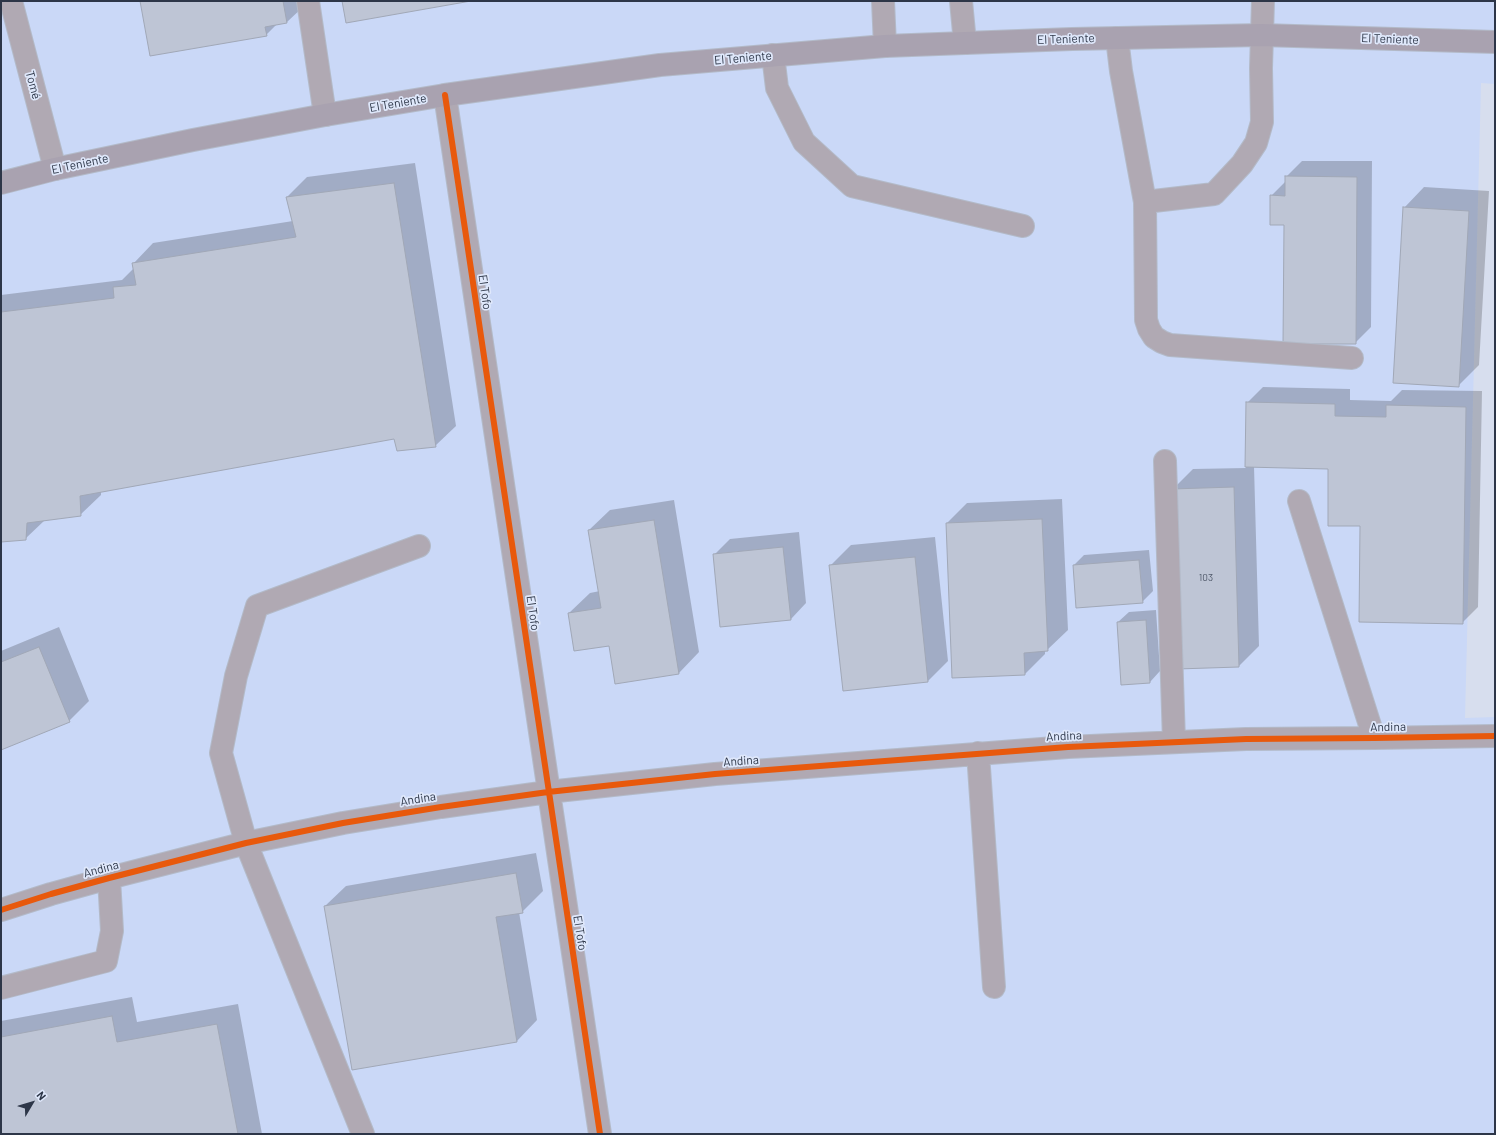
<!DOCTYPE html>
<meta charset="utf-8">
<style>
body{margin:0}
#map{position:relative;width:1496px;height:1135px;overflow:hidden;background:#d7deee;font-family:Barlow,sans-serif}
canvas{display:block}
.frame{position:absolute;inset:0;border:2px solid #2d3648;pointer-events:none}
.north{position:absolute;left:12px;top:1083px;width:40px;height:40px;-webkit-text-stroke:3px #dfe8fb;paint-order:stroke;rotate:52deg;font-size:11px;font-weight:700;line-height:16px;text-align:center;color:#2d3648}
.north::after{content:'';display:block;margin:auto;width:14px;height:18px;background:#2d3648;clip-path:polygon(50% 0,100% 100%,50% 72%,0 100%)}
</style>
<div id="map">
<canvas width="1496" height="1135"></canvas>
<div class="frame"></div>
<div class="north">N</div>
</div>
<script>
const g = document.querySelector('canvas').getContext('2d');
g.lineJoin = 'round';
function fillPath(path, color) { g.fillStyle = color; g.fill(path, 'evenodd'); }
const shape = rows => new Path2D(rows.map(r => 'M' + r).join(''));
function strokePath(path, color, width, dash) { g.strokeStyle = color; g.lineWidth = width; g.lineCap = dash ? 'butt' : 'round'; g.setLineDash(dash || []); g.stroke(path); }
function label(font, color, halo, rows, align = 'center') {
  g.font = font + ' Barlow,sans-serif'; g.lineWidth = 3.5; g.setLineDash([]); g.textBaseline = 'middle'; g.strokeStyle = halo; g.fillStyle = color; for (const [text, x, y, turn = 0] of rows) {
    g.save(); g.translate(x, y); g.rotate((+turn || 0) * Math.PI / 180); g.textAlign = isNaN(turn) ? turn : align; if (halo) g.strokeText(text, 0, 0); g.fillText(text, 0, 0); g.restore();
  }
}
const built = shape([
 [1,1,1495,1,1495,84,1481,83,1465,718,1495,717,1495,1134,1,1134]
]);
const shadow = shape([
 [141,1,302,1,303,7,287,22,277,24,266,35],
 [1302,161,1372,161,1371,327,1355,343,1285,224,1271,196,1286,181,1286,177],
 [415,163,456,426,435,446,395,438,101,491,101,495,80,515,45,520,25,539,1,541,1,295,122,280,134,268,133,264,153,243,293,221,287,197,307,177],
 [1424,187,1489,191,1479,365,1458,386,1404,208],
 [1263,387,1350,389,1350,400,1391,401,1402,390,1482,391,1478,607,1462,623,1361,525,1329,468,1254,466,1259,646,1239,666,1173,489,1193,469,1246,468,1247,403],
 [1062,499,1068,630,1047,650,1045,650,1045,654,1025,674,947,523,967,503],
 [674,500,699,652,679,673,610,645,569,613,590,593,600,591,589,530,610,510],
 [799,532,806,603,791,619,714,555,730,539],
 [935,537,948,661,928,681,830,566,851,545],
 [1149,550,1153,591,1142,602,1074,565,1084,555],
 [1156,610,1160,671,1150,682,1118,622,1129,612],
 [59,627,89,701,69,721,1,749,1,651],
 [536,853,543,891,522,912,519,912,537,1020,517,1041,353,1068,325,906,346,886],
 [132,997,137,1022,238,1004,262,1134,1,1134,1,1021]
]);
const building = shape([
 [140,1,283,1,287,23,265,27,267,36,150,56,140,1],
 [342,1,471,1,346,23,342,1],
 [1285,176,1357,177,1356,344,1283,344,1284,225,1270,225,1270,195,1285,196,1285,176],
 [394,183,436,447,397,451,394,439,80,496,81,516,27,523,26,540,1,542,1,312,114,298,113,287,136,285,132,263,296,237,286,197,394,183],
 [1403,207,1469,211,1459,387,1393,383,1403,207],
 [1246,402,1335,404,1335,416,1386,417,1386,405,1466,407,1463,624,1359,622,1360,526,1328,526,1328,469,1245,467,1246,402],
 [1234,487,1239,667,1177,669,1172,489,1234,487],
 [1042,519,1048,651,1024,653,1025,675,952,678,946,523,1042,519],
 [654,520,679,674,615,684,609,646,574,651,568,613,601,608,588,530,654,520],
 [783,547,791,620,720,627,713,554,783,547],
 [915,557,928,682,843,691,829,565,915,557],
 [1139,560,1143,603,1076,608,1073,565,1139,560],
 [1146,620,1150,683,1121,685,1117,622,1146,620],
 [39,647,70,722,1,750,1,662,39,647],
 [516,873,523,913,496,917,517,1042,352,1070,324,906,516,873],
 [112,1016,117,1042,217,1024,238,1134,1,1134,1,1037,112,1016]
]);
const minor = shape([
 [11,1,55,169],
 [308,1,325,115],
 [883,1,885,46],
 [961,1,965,43],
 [1117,38,1121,71,1145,202,1146,320,1149,329,1154,337,1162,342,1170,345,1352,358],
 [773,55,777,88,804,142,852,186,1023,226],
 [445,95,600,1134],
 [1145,202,1214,194,1242,164,1256,143,1262,122,1261,68,1263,1],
 [1165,461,1174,742],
 [1299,501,1374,738],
 [978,753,994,987],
 [1,910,51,894,109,878,246,843,343,823,441,807,548,792,715,774,1068,747,1246,739,1374,738,1495,736],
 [1,988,106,961,112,931,109,878],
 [363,1134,246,843,221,753,236,676,257,606,419,546]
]);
const major = shape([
 [1,183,55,169,193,140,325,115,445,95,660,65,885,46,1072,39,1261,35,1495,42]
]);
const cycleway = shape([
 [445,95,600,1134],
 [1,910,51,894,109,878,246,843,343,823,441,807,548,792,715,774,1068,747,1246,739,1374,738,1495,736]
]);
const numberNames = [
 ["103",1206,578]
];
const streetNames = [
 ["El Teniente",1066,39,-2],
 ["El Teniente",1390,39,2],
 ["El Teniente",743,58,-5],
 ["Tomé",33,85,75],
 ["El Teniente",398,103,-10],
 ["El Teniente",80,164,-12],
 ["El Tofo",485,292,82],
 ["El Tofo",533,613,82],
 ["Andina",1388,727,-1],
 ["Andina",1064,736,-3],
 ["Andina",741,761,-4],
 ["Andina",418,799,-9],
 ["Andina",101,869,-15],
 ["El Tofo",580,933,81]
];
fillPath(built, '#cad8f7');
fillPath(shadow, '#0003');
fillPath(building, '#bec5d5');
strokePath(building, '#a1a8b7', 1);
strokePath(minor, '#b3bac8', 24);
strokePath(major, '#b3bac8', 24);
strokePath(minor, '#b0a9b3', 22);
strokePath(major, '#a9a2b0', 22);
strokePath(cycleway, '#e8590c', 6);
label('10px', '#515a6b', null, numberNames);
label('12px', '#2d3648', '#dfe8fb', streetNames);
</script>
